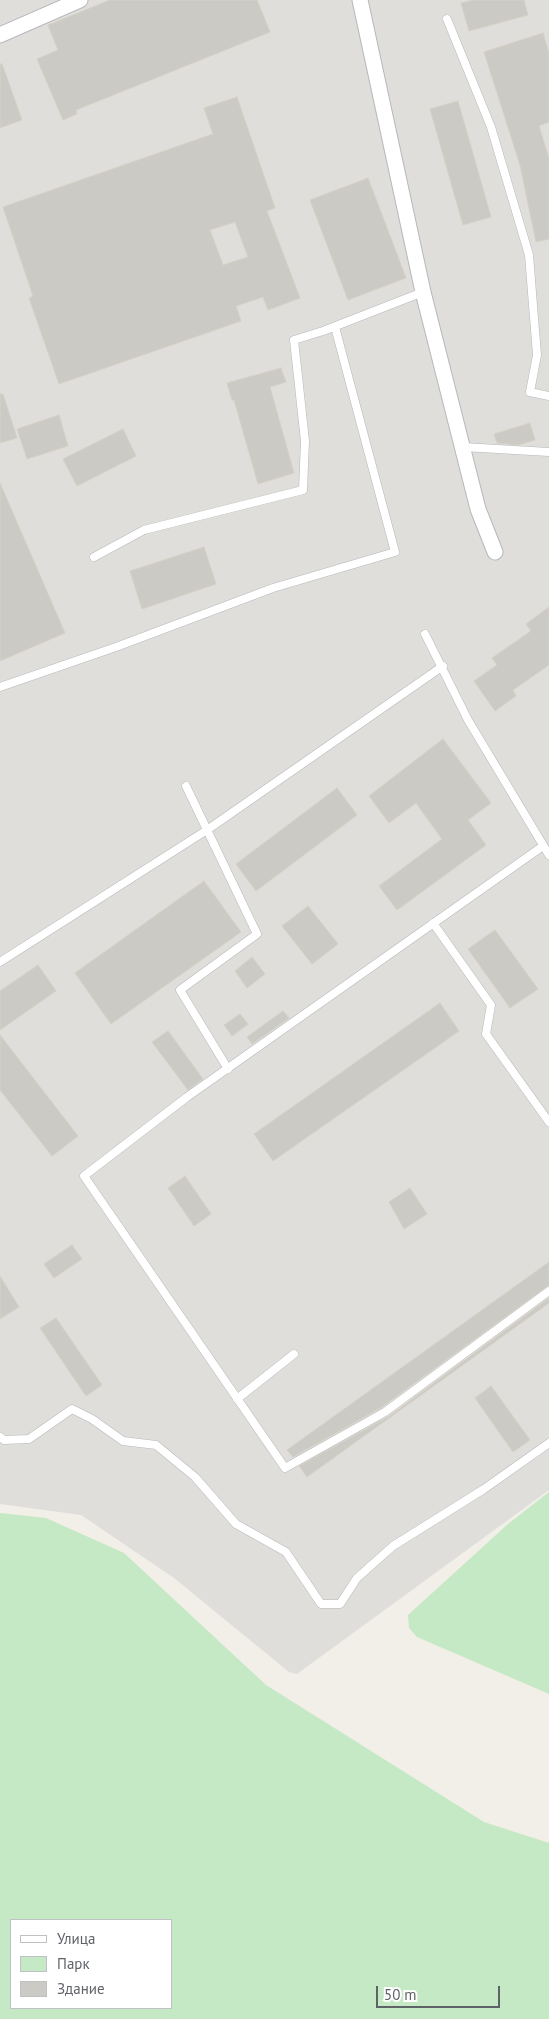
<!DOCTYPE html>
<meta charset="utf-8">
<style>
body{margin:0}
#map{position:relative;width:549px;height:2019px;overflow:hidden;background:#f1efe8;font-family:"PT Sans",sans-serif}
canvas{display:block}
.legend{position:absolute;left:10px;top:1919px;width:162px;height:90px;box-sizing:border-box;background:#fff;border:1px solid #bfc1c3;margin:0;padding:6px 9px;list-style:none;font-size:15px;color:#5f6368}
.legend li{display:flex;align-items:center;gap:10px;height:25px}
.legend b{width:25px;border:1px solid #bfc1c3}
.scale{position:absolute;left:376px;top:1986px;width:124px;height:22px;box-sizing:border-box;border:2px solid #5f6368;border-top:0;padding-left:6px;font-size:15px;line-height:18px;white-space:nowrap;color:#5f6368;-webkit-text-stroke:4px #fff;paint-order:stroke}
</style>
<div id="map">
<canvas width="549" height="2019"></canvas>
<ul class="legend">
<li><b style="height:6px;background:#fff"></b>Улица</li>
<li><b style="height:14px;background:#c5e8c5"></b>Парк</li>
<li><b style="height:14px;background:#cccac5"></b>Здание</li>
</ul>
<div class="scale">50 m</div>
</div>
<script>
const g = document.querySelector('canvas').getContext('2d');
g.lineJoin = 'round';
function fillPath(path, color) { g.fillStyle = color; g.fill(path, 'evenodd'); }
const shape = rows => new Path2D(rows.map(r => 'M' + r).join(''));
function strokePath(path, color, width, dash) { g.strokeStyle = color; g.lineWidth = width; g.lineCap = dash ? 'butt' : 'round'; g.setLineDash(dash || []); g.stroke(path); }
const industrial = shape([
 [0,0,549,0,549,1490,297,1674,289,1672,174,1578,81,1515,0,1504]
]);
const green = shape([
 [549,1492,549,1694,417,1637,409,1628,408,1615,508,1524],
 [0,1513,46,1518,124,1553,266,1685,484,1822,549,1843,549,2019,0,2019],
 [171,1920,171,2008,11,2008,11,1920]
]);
const building = shape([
 [110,0,257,0,270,32,76,110,77,114,63,120,37,59,58,50,48,25,110,0],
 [473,0,524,0,528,15,469,31,461,3,473,0],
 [543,33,549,53,549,122,539,126,549,158,549,239,536,242,520,165,484,52,543,33],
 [0,64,2,64,22,120,0,128,0,64],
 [237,97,275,208,267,211,300,298,268,310,263,297,236,306,241,321,59,384,29,298,33,296,3,207,213,134,204,108,237,97],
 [235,222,248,257,223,265,210,230,235,222],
 [458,101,491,217,463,225,430,109,458,101],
 [368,178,406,278,348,300,310,200,368,178],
 [281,368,286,382,270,387,294,473,258,484,234,400,232,400,227,383,281,368],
 [0,394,3,394,17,438,0,443,0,394],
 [59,415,68,446,27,459,17,429,59,415],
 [530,423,535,440,518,445,497,443,494,434,530,423],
 [123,429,136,456,77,486,63,459,123,429],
 [0,483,65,633,0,661,0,483],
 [204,547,216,584,142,609,130,571,204,547],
 [549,607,549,665,513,690,516,696,495,711,474,681,497,665,492,658,531,631,526,624,549,607],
 [443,739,491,803,468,820,486,845,397,910,379,886,442,839,416,803,389,823,369,796,443,739],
 [337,788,357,815,256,891,236,864,337,788],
 [204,881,241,932,111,1024,75,973,204,881],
 [308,906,338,944,312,964,282,926,308,906],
 [495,930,538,989,510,1008,468,949,495,930],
 [252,957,265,974,247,988,235,971,252,957],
 [38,965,56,991,0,1030,0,991,38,965],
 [440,1003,459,1031,273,1161,254,1134,440,1003],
 [283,1011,289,1018,252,1044,247,1037,283,1011],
 [240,1014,248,1024,232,1036,224,1025,240,1014],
 [168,1031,203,1079,188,1090,152,1042,168,1031],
 [0,1035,78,1136,52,1156,0,1090,0,1035],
 [185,1176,211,1214,194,1226,168,1188,185,1176],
 [410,1188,427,1214,404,1229,389,1202,410,1188],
 [72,1245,82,1259,54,1278,44,1264,72,1245],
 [549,1262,549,1285,382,1407,293,1457,287,1450,549,1262],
 [0,1276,19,1307,0,1319,0,1276],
 [549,1298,549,1303,307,1477,299,1466,388,1417,549,1298],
 [56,1318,102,1385,86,1396,40,1328,56,1318],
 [491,1386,530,1440,513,1452,475,1398,491,1386]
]);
const lane = shape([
 [447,19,491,127,529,255,537,355,530,392,549,396],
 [463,447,549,452],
 [94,557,144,530,303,490,305,441,294,340,323,331,423,292],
 [425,634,468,720,549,855],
 [0,687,116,647,273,588,395,552,335,327],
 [186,786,257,934,180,990,228,1069],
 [543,846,187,1097,84,1176,285,1468,385,1412,549,1291],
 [433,923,491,1005,486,1034,549,1122],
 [0,962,207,830,443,666],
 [237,1399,294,1354],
 [0,1437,4,1440,29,1439,72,1409,92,1419,123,1441,156,1445,195,1477,236,1524,286,1552,321,1604,340,1604,357,1578,393,1546,484,1489,549,1443]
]);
const street = shape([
 [360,0,423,292,478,509,495,552],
 [0,35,80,0]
]);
fillPath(industrial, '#e0deda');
fillPath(green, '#c5e8c5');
fillPath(building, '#cccac5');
strokePath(building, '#d6d1c6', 1);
strokePath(lane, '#b5b8bc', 9);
strokePath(street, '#b5b8bc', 17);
strokePath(lane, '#fff', 8);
strokePath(street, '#fff', 15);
</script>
